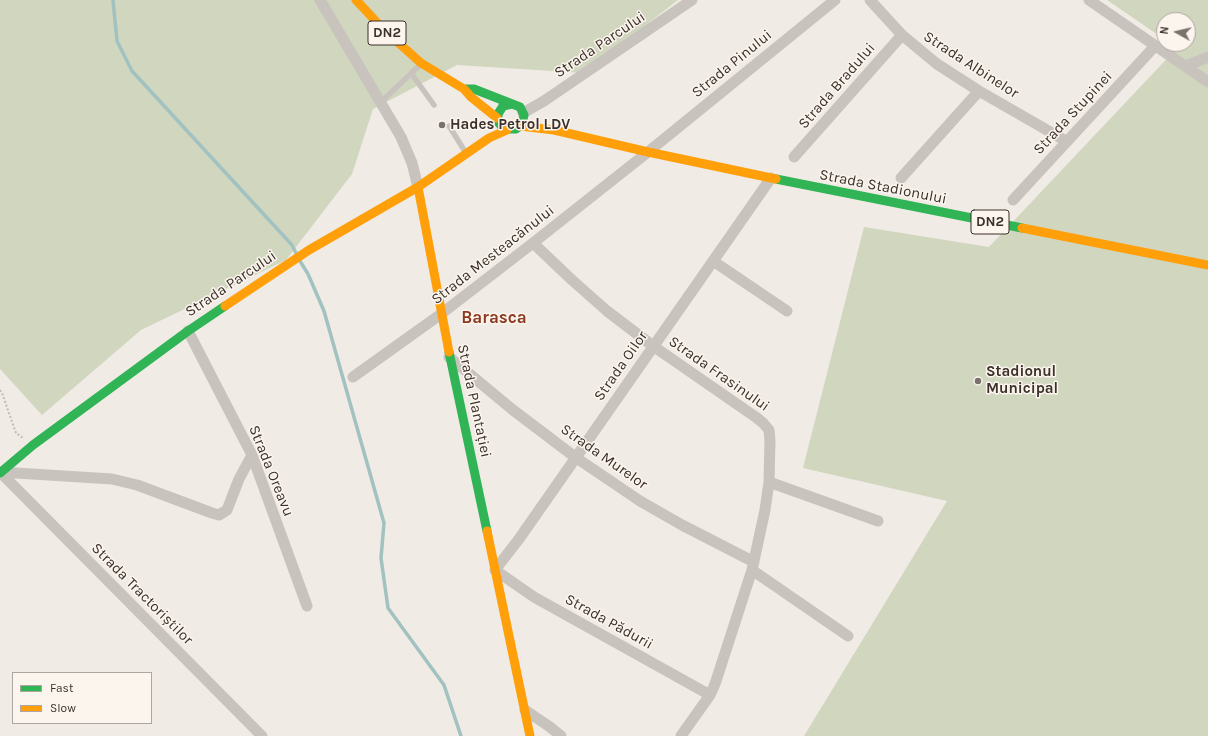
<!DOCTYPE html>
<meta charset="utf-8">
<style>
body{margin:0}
#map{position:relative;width:1208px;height:736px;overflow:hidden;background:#f0ebe5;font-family:Karla,sans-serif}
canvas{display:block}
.legend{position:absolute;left:12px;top:672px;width:140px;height:52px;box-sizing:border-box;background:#fbf5ee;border:1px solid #aea6a0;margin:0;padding:5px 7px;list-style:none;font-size:12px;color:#3b302b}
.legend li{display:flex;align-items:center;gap:8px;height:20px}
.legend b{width:20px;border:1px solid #aea6a0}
.north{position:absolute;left:1156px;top:12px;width:40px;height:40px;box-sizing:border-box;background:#fbf5ee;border:1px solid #aea6a0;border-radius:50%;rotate:278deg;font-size:11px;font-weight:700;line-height:16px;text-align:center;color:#3b302b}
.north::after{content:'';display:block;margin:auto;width:14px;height:18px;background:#7a716c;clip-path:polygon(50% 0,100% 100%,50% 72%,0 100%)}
</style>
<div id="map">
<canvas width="1208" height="736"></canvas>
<ul class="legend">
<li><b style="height:5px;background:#30b455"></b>Fast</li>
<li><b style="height:5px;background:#ff9f0a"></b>Slow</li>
</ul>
<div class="north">N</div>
</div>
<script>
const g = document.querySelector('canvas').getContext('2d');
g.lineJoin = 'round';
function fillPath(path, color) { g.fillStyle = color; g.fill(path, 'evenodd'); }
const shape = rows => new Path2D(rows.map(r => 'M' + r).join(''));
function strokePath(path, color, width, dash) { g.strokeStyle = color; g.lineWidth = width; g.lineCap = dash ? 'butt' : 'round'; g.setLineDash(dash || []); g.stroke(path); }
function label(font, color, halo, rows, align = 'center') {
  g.font = font + ' Karla,sans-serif'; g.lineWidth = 3; g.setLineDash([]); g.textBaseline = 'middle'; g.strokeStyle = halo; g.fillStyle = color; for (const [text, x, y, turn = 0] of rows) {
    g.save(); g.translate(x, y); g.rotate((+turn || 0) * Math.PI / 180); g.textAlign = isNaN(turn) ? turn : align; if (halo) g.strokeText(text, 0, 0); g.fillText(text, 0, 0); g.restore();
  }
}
const green = shape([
 [0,0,678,0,584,73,457,65,373,109,352,174,286,260,141,330,42,415,0,369],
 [1107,0,1208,0,1208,736,804,736,947,501,803,468,864,227,989,247,1177,48,1172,44,1188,44,1188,20,1164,20,1164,39]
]);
const stream = shape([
 [113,0,117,41,132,71,292,245,296,253],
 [300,261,308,274,324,311,384,523,381,558,388,608,444,685,461,736]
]);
const path = shape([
 [0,390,2,393,16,433,23,438]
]);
const lane = shape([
 [411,73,434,105],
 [381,102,420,65],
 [449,126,466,153]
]);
const street = shape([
 [320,0,401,137,412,163,418,187],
 [870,0,902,35,937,64,979,91,1066,141],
 [1089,0,1208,82],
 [1185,66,1208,57],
 [523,113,544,101,692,0],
 [794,157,902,35],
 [901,178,979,91],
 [1013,200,1155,46],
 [533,243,572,280,607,311,653,346,757,418,763,423,769,430,770,441,769,482,765,510,752,570,715,684,710,695,681,736],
 [713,261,787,311],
 [188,331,252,455,307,606],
 [449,357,513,410,575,457,640,501,682,525,754,562],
 [353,377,441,314,533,243,648,152,835,0],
 [0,472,262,736],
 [0,472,112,479,137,485,212,513,219,515,227,510,239,479,252,455],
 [769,482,878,521],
 [752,570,848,636],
 [710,695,534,597,495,570,519,539,771,178],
 [525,710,550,727,561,736]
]);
const fast = shape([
 [466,89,474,89,520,107,524,115,522,124,516,129,504,129,498,122,498,114,503,106,512,104],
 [776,179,1022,228],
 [449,352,487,531],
 [0,473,33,445,188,331,225,306]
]);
const slow = shape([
 [356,0,383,29,421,63,464,89,471,97,497,118],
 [520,126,554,130,648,152,776,179],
 [418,187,449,352],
 [1022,228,1208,265],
 [225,306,309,250,418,187,489,138,507,130],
 [487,531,530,736]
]);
const markers = [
 [442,125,4,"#7a716c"],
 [978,381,4,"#7a716c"]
];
const shields = [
 [387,33,38],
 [990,222,38]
];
const shieldNames = [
 ["DN2",387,33],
 ["DN2",990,222]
];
const streetNames = [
 ["Strada Parcului",600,45,-34],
 ["Strada Pinului",732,64,-39],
 ["Strada Albinelor",971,65,33],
 ["Strada Bradului",837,86,-49],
 ["Strada Stupinei",1073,113,-47],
 ["Strada Stadionului",883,187,11],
 ["Strada Mesteacănului",493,255,-38],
 ["Strada Parcului",231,284,-34],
 ["Strada Oilor",621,366,-55],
 ["Strada Frasinului",719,374,35],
 ["Strada Plantației",474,401,78],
 ["Strada Murelor",604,457,35],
 ["Strada Oreavu",271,471,68],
 ["Strada Tractoriștilor",142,594,45],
 ["Strada Pădurii",609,622,29]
];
const poiNames = [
 ["Hades Petrol LDV",450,125],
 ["Stadionul",986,372],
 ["Municipal",986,389]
];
const quarterNames = [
 ["Barasca",494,318]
];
fillPath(green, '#d1d6bf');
strokePath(stream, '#a1c2c1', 3.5);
strokePath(path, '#c2bbb6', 2, [2, 2]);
strokePath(lane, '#c9c3be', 5.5);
strokePath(street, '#c9c3be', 11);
strokePath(fast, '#30b455', 9);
strokePath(slow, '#ff9f0a', 9);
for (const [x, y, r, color] of markers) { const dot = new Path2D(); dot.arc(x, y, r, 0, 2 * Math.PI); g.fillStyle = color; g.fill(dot); strokePath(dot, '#fbf5ee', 1.5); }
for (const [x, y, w] of shields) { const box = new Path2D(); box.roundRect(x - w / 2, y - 12, w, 24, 3); g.fillStyle = '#fbf5ee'; g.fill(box); strokePath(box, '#3b302b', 1); }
label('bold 14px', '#3b302b', null, shieldNames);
label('15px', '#3b302b', '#fbf5ee', streetNames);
label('bold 15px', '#3b302b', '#fbf5ee', poiNames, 'left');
label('bold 17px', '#8c3b22', '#fbf5ee', quarterNames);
</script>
